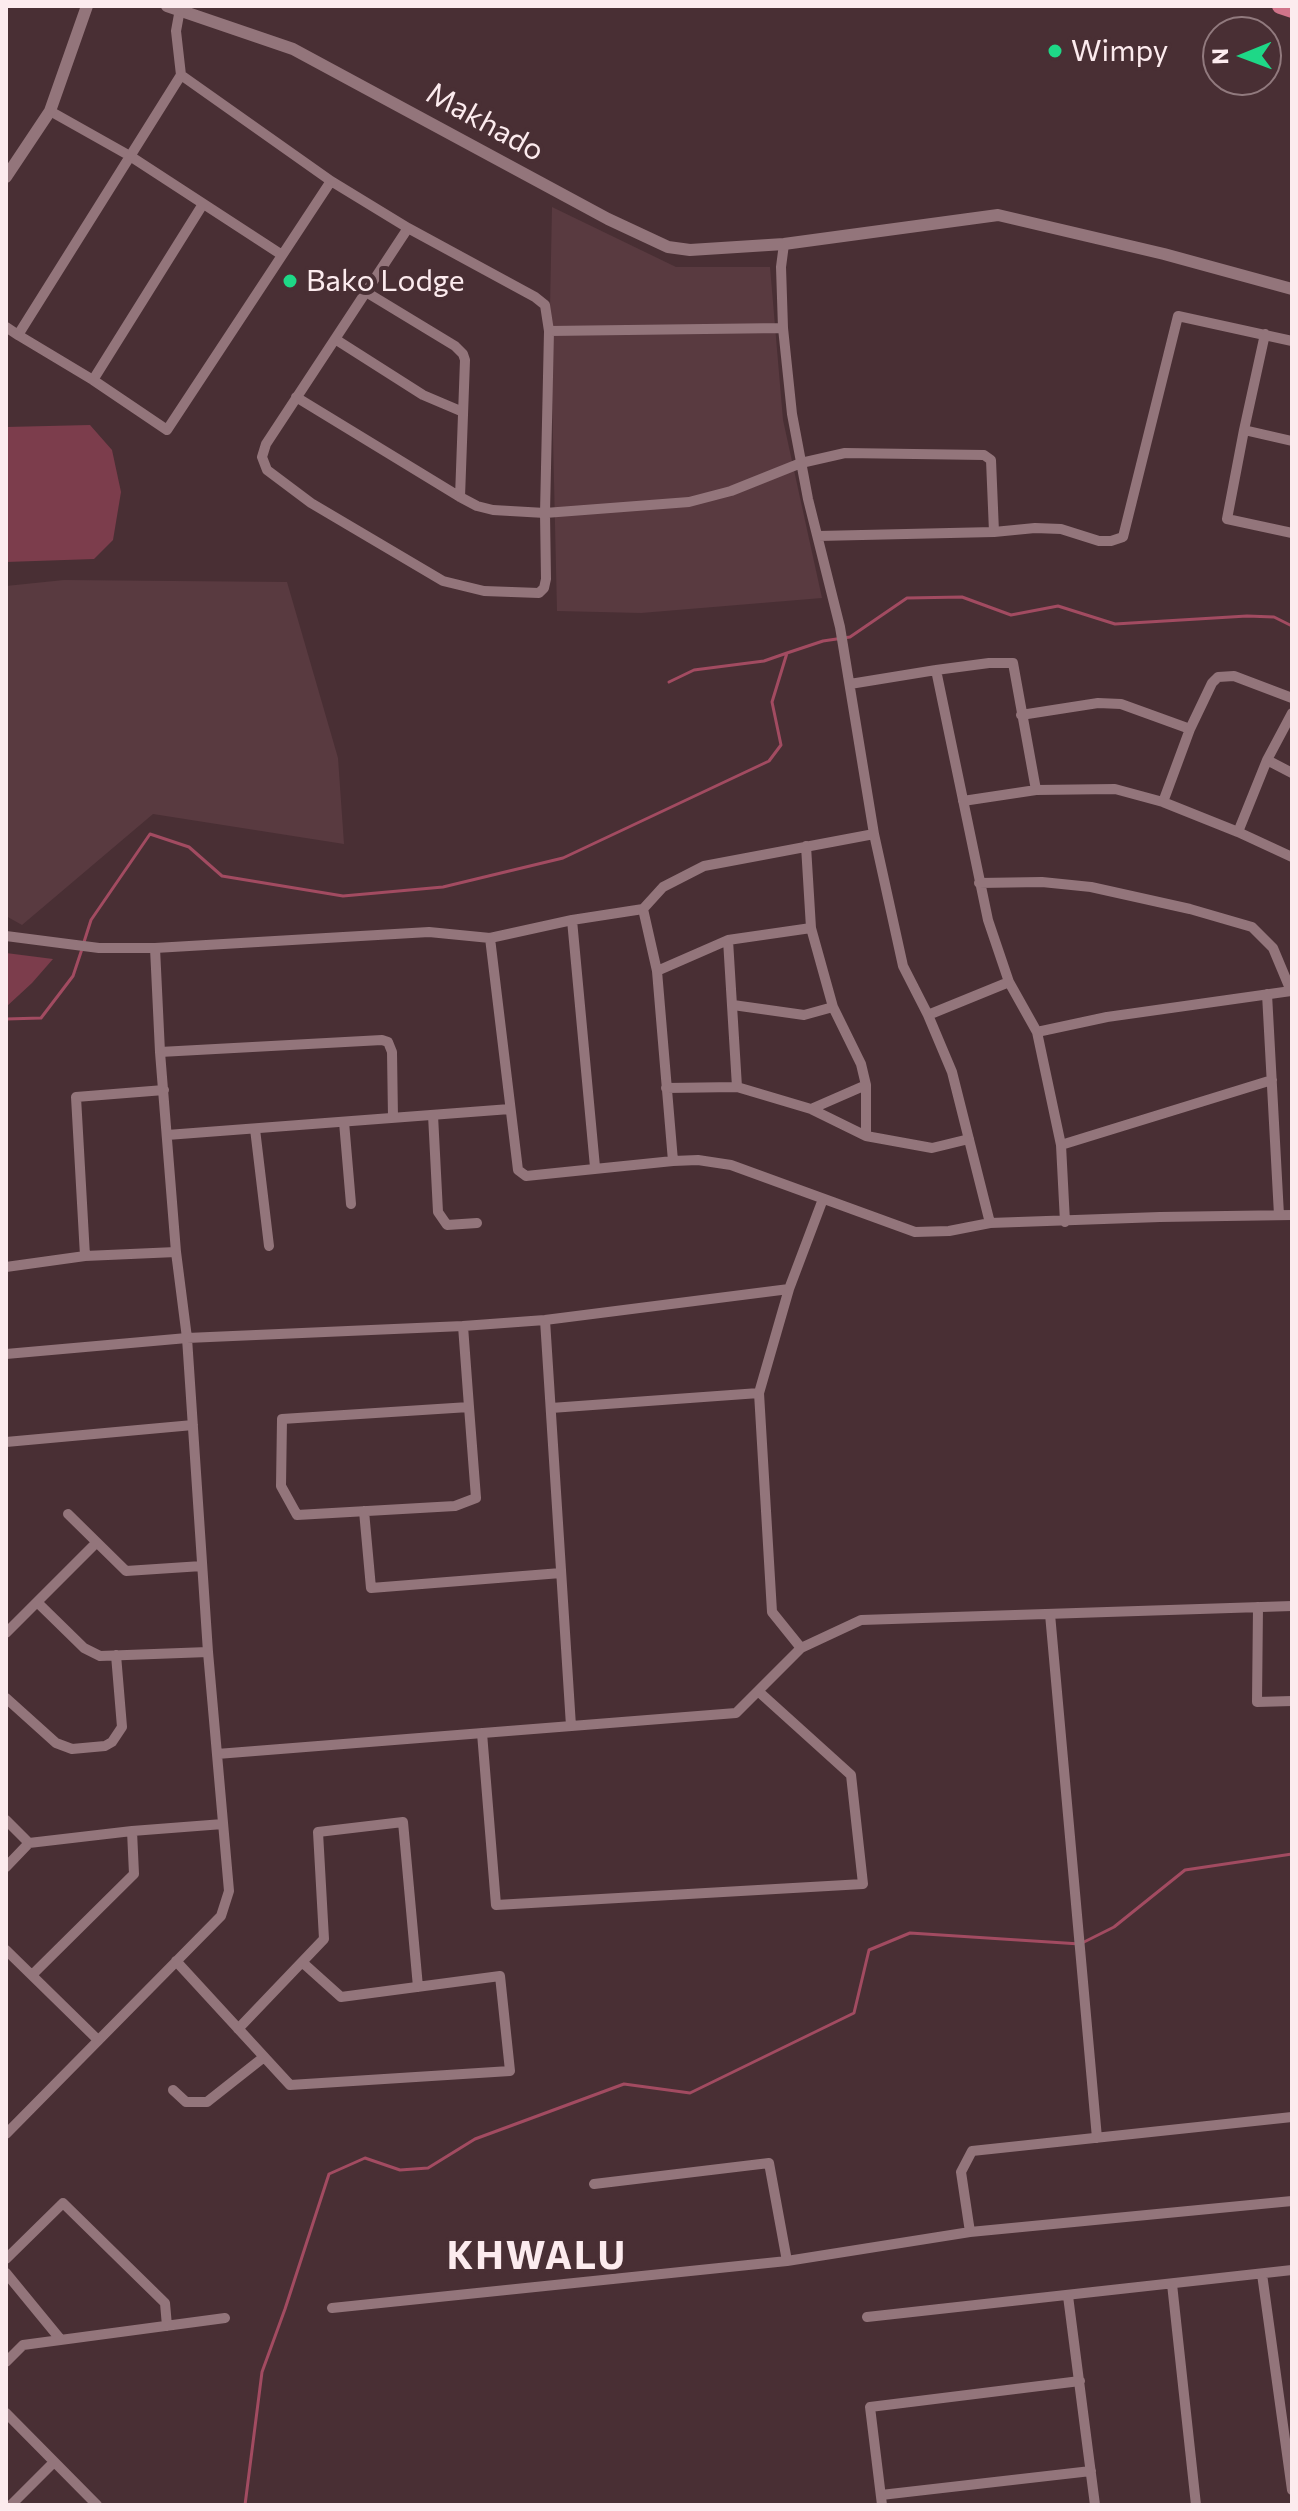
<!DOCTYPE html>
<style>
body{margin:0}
#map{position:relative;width:1298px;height:2511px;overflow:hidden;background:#492f34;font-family:Commissioner,sans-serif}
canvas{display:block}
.frame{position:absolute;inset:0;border:8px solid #fcebee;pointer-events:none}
.north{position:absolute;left:1202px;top:16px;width:80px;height:80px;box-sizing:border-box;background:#492f34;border:2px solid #917a7e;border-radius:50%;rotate:269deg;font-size:22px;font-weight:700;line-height:32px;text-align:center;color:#fcebee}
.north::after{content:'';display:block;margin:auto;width:28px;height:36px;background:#1ed887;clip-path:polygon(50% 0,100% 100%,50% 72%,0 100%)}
</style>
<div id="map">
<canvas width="1298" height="2511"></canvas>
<div class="frame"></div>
<div class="north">N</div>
</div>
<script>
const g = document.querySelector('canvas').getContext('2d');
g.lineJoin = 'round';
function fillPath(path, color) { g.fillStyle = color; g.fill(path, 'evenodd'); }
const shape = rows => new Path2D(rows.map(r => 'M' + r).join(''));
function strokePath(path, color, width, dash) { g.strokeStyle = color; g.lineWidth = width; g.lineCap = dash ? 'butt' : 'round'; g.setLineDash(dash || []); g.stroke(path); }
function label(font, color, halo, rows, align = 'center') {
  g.font = font + ' Commissioner,sans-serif'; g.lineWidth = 8; g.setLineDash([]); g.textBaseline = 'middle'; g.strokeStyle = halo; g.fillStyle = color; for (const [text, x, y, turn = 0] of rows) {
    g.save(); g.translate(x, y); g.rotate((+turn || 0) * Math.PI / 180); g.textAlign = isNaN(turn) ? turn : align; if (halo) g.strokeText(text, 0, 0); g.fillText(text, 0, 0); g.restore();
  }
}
const built = shape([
 [552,207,676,267,770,267,783,420,822,598,641,613,557,611,550,308],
 [64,580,287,582,338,758,344,844,153,814,22,925,6,916,6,586]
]);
const green = shape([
 [90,425,112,450,121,492,113,540,94,559,6,562,6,427],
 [6,953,53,959,32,983,6,1007]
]);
const stream = shape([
 [669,682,694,670,764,661,787,653],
 [84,942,91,920,150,834,189,847,222,876,343,896,443,887,563,858,769,761,781,745,772,702,787,653,823,641,850,637,907,598,962,597,1011,615,1058,606,1115,624,1247,616,1274,617,1292,626],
 [6,1019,41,1018,73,976,82,949],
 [245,2505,262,2372,285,2309,329,2174,365,2158,400,2170,428,2168,475,2139,624,2084,690,2093,854,2013,869,1950,910,1933,1080,1944,1114,1927,1185,1870,1292,1854]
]);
const minor = shape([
 [180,9,176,31,181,75,331,181,408,228,535,297,545,305,549,331,545,513,546,579,544,588,539,593,484,591,443,581,311,503,267,470,262,457,266,444,408,228],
 [181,75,18,335,93,380,167,430,331,181],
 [50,111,130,156,282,255],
 [784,244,781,267,783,328,792,414,808,499,840,627,874,834,903,966,928,1015,952,1072,990,1223],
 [366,292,455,346,463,354,465,360,460,497],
 [6,327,18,335],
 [549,331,783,328],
 [335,339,423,395,463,412],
 [93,380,203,204],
 [296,397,460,497,477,506,493,510,545,513,689,502,731,491,801,463,845,453,984,455,991,460,994,532,818,536],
 [1244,430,1265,334],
 [1292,441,1244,430,1227,519,1292,533],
 [994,532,1035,528,1061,529,1099,541,1111,541,1123,537,1178,316,1292,341],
 [936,670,988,920,1009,982,1037,1032,1061,1145,1065,1222],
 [850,684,936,670,989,663,1013,663,1036,790],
 [1021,715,1098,703,1121,704,1190,729],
 [1267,760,1292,773],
 [963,801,1036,790,1115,789,1163,802,1238,832,1292,857],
 [1163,802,1190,729,1212,683,1218,677,1234,676,1292,698],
 [1238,832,1267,760,1292,713],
 [874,834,704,866,663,887,643,909,572,920,490,938,518,1170,526,1176,673,1161,698,1160,731,1165,915,1232,949,1231,990,1223,1160,1217,1292,1215],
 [806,846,811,928,833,1007,861,1064,866,1085,866,1136],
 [979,883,1042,882,1091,887,1190,909,1252,927,1273,948,1291,991,1107,1017,1037,1032],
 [643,909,657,971,673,1161],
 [572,920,595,1167],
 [6,936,99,948,155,948,429,932,490,938],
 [728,940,737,1087],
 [657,971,728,940,811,928],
 [1267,994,1279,1215],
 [733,1005,804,1015,833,1007],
 [928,1015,1009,982],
 [160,1052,382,1040,388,1042,392,1052,393,1118],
 [666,1088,737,1087,811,1109,866,1136,932,1148,969,1139],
 [811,1109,866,1085],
 [433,1115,438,1212,447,1225,477,1223],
 [344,1122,351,1204],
 [255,1129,269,1246],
 [167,1135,510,1109],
 [1061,1145,1272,1080],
 [85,1256,76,1097,164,1090],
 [6,1267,85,1256,176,1252],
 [545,1320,571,1726],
 [463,1326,469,1407,476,1498,455,1506,297,1515,281,1486,282,1419,469,1407],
 [6,1354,187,1338,463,1326,545,1320,789,1289,823,1199],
 [759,1393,789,1289],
 [551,1408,759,1393,772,1612,801,1648],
 [6,1442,193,1425],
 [364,1511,371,1588,561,1573],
 [68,1514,126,1571,202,1566],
 [38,1603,84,1648,100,1656,208,1652],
 [1258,1607,1257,1702,1292,1701],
 [1050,1614,1097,2138],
 [6,1633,96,1543],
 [6,1698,56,1743,72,1749,105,1746,112,1742,122,1727,116,1655],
 [482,1733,496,1905,863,1884,851,1775,758,1691],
 [217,1754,736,1713,801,1648,861,1620,1292,1606],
 [6,1820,29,1843,132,1831,223,1824],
 [6,1867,29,1843],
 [6,1950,98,2040],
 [176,1961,290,2085,510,2071,500,1976,341,1997,302,1962],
 [32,1975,134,1874,132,1831],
 [238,2029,324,1939,318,1832,403,1822,418,1987],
 [173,2090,186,2102,207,2102,264,2057],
 [6,2134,221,1916,229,1891,208,1652,187,1338,176,1252,160,1052,155,948],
 [594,2184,769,2163,787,2261],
 [970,2232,961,2172,972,2151,1292,2117],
 [6,2259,63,2203,165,2303,167,2326],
 [6,2273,61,2340],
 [1262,2274,1292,2490],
 [1172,2284,1196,2505],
 [1068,2296,1095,2505],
 [332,2308,787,2261,970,2232,1292,2201],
 [867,2317,1292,2270],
 [6,2362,23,2345,225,2318],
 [6,2413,97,2505],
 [881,2495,1091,2471],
 [11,2505,54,2462],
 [882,2505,870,2407,1080,2381]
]);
const tertiary = shape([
 [167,6,293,49,608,219,668,247,690,250,784,244,998,215,1164,254,1292,289],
 [6,177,50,111,87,6]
]);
const trunk = shape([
 [1280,6,1292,10]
]);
const markers = [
 [1055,51,8,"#1ed887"],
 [290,281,8,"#1ed887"]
];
const poiNames = [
 ["Wimpy",1071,51],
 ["Bako Lodge",306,281]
];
const streetNames = [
 ["Makhado",485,122,29]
];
const districtNames = [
 ["KHWALU",537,2256]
];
fillPath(built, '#593a40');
fillPath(green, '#7c3d4c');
strokePath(stream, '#a24b61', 3);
strokePath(minor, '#93757b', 10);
strokePath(tertiary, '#93757b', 12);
strokePath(trunk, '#d0748a', 16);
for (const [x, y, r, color] of markers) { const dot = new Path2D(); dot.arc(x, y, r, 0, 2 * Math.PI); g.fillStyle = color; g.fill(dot); strokePath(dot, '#492f34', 3); }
label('30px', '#fcebee', '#492f34', poiNames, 'left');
label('30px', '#fcebee', '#492f34', streetNames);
g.letterSpacing = '2px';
label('bold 38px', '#fcebee', '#492f34', districtNames);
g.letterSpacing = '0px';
</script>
